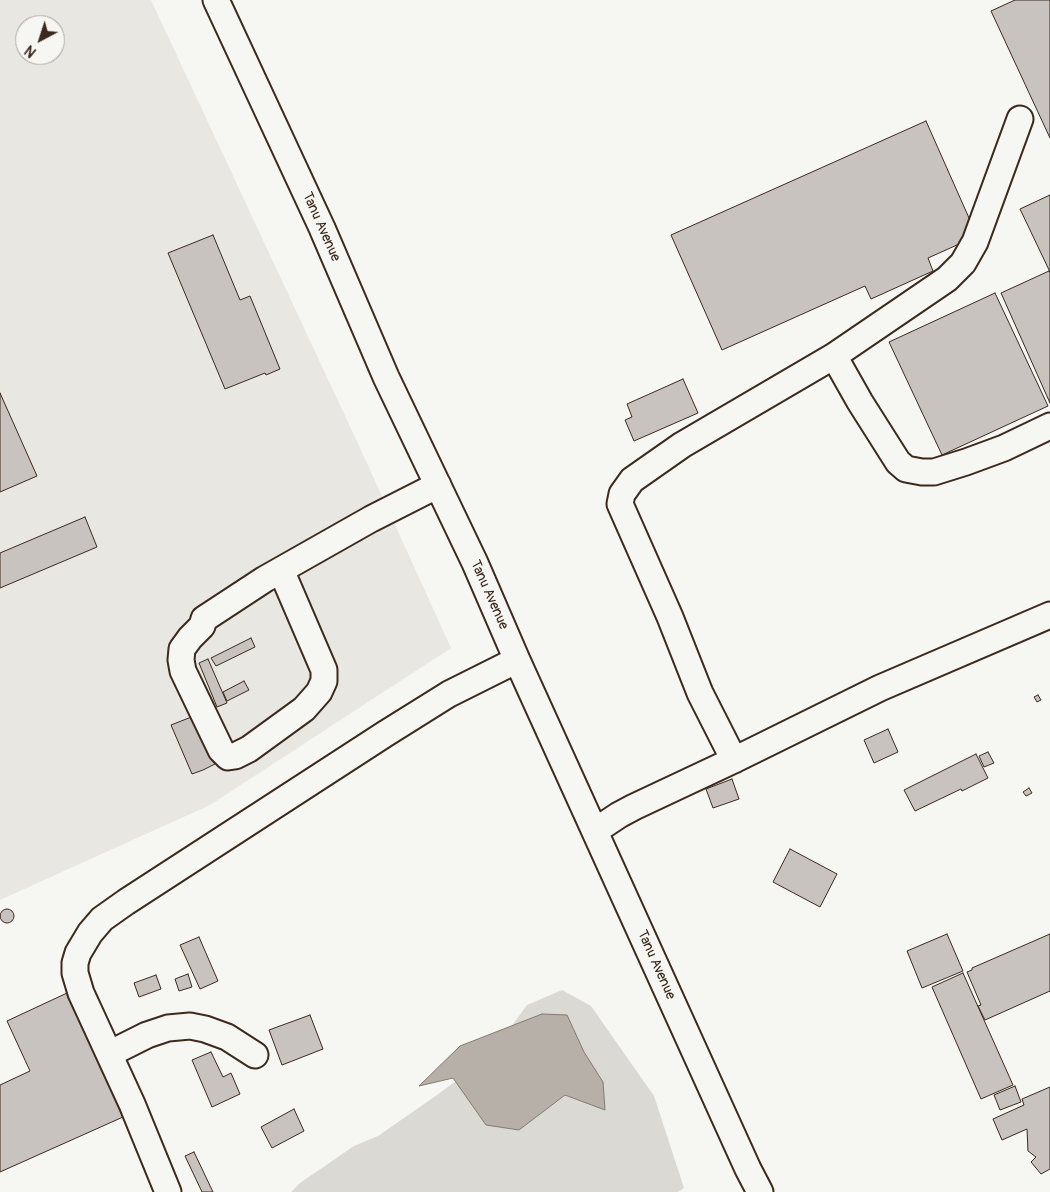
<!DOCTYPE html>
<style>
body{margin:0}
#map{position:relative;width:1050px;height:1192px;overflow:hidden;background:#f6f6f2;font-family:Pangolin,sans-serif}
canvas{display:block}
.north{position:absolute;left:15px;top:15px;width:50px;height:50px;box-sizing:border-box;background:#f6f6f2;border:1px solid #aba49d;border-radius:50%;rotate:220deg;font-size:14px;font-weight:700;line-height:20px;text-align:center;color:#3b2a1e}
.north::after{content:'';display:block;margin:auto;width:18px;height:22px;background:#3b2a1e;clip-path:polygon(50% 0,100% 100%,50% 72%,0 100%)}
</style>
<div id="map">
<canvas width="1050" height="1192"></canvas>
<div class="north">N</div>
</div>
<script>
const g = document.querySelector('canvas').getContext('2d');
g.lineJoin = 'round';
function fillPath(path, color) { g.fillStyle = color; g.fill(path, 'evenodd'); }
const shape = rows => new Path2D(rows.map(r => 'M' + r).join(''));
function strokePath(path, color, width, dash) { g.strokeStyle = color; g.lineWidth = width; g.lineCap = dash ? 'butt' : 'round'; g.setLineDash(dash || []); g.stroke(path); }
function label(font, color, halo, rows, align = 'center') {
  g.font = font + ' Pangolin,sans-serif'; g.lineWidth = 4; g.setLineDash([]); g.textBaseline = 'middle'; g.strokeStyle = halo; g.fillStyle = color; for (const [text, x, y, turn = 0] of rows) {
    g.save(); g.translate(x, y); g.rotate((+turn || 0) * Math.PI / 180); g.textAlign = isNaN(turn) ? turn : align; if (halo) g.strokeText(text, 0, 0); g.fillText(text, 0, 0); g.restore();
  }
}
const built = shape([
 [0,0,151,0,360,448,451,648,210,805,0,900],
 [25,25,55,25,55,55,25,55]
]);
const green = shape([
 [562,990,591,1006,654,1096,684,1188,678,1192,291,1192,300,1183,354,1146,378,1136,437,1095,490,1056,527,1005]
]);
const water = shape([
 [542,1014,567,1015,584,1052,603,1082,605,1110,565,1095,519,1130,486,1125,453,1078,419,1086,460,1046,542,1014]
]);
const building = shape([
 [1015,0,1050,0,1050,138,991,11,1015,0],
 [926,121,977,236,928,258,933,271,871,299,865,286,722,350,671,235,926,121],
 [1050,195,1050,272,1020,209,1050,195],
 [213,235,240,300,250,296,280,369,266,375,265,373,225,389,168,253,213,235],
 [1049,271,1050,273,1050,403,1001,293,1049,271],
 [995,293,1048,406,942,455,889,342,995,293],
 [683,379,698,413,634,441,625,420,632,417,627,404,683,379],
 [0,393,37,476,0,492,0,393],
 [85,517,97,547,0,588,0,553,85,517],
 [251,638,255,647,216,666,211,658,251,638],
 [208,659,227,703,217,707,199,663,208,659],
 [244,681,249,690,227,701,223,692,244,681],
 [1038,695,1041,700,1037,702,1034,697,1038,695],
 [199,714,203,735,215,764,203,770,192,774,171,725,199,714],
 [888,729,898,752,874,763,864,740,888,729],
 [988,752,994,763,984,767,979,756,988,752],
 [976,754,988,778,962,791,961,789,915,811,904,790,976,754],
 [732,779,739,799,713,808,706,789,732,779],
 [1029,788,1032,793,1026,796,1023,792,1029,788],
 [790,849,837,874,820,907,773,882,790,849],
 '0 916a7 7 0 1 1 14 0a7 7 0 1 1-14 0Z',
 [947,934,963,971,922,988,907,951,947,934],
 [1050,934,1050,991,985,1020,978,1006,981,1005,967,972,972,970,972,968,1050,934],
 [199,937,218,981,200,989,180,945,199,937],
 [963,973,1013,1085,981,1099,932,987,963,973],
 [188,974,192,987,179,991,175,979,188,974],
 [156,975,161,989,139,997,134,983,156,975],
 [67,993,123,1117,0,1172,0,1085,30,1071,7,1021,67,993],
 [310,1015,323,1049,282,1065,269,1030,310,1015],
 [211,1052,223,1077,231,1073,240,1094,212,1107,192,1060,211,1052],
 [1015,1086,1021,1102,1000,1110,994,1095,1015,1086],
 [1050,1087,1050,1169,1041,1174,1031,1162,1036,1157,1028,1151,1027,1129,1002,1140,993,1119,1024,1105,1022,1099,1050,1087],
 [294,1109,304,1131,272,1148,261,1127,294,1109],
 [194,1152,213,1192,202,1192,185,1156,194,1152]
]);
const minor = shape([
 [216,0,322,228,386,377,475,563,517,660,748,1169,760,1192],
 [834,356,860,402,898,462,906,469,922,472,934,472,966,462,1004,448,1050,426],
 [281,570,324,670,324,681,319,692,304,709,249,749,235,756,228,757,221,750,183,671,181,660,182,649,190,638,202,626,204,619,265,579,371,519,438,485],
 [734,760,700,693,670,617,620,504,622,494,632,480,682,445,834,356,947,279,963,263,975,242,1020,119],
 [595,831,619,815,634,807,734,760,880,688,1050,615],
 [109,1054,147,1035,168,1028,190,1026,205,1029,227,1037,255,1055],
 [168,1192,132,1104,81,993,75,973,75,963,78,953,90,933,102,919,126,902,385,734,449,694,517,660]
]);
const streetNames = [
 ["Tanu Avenue",321,227,66],
 ["Tanu Avenue",489,595,66],
 ["Tanu Avenue",656,965,66]
];
fillPath(built, '#e8e7e2');
fillPath(green, '#dad9d3');
fillPath(water, '#b6b0a9');
strokePath(water, '#857a71', 1);
fillPath(building, '#c8c3be');
strokePath(building, '#3b2a1e', 1);
strokePath(minor, '#3b2a1e', 29);
strokePath(minor, '#f6f6f2', 25);
label('14px', '#3b2a1e', '#f6f6f2', streetNames);
</script>
